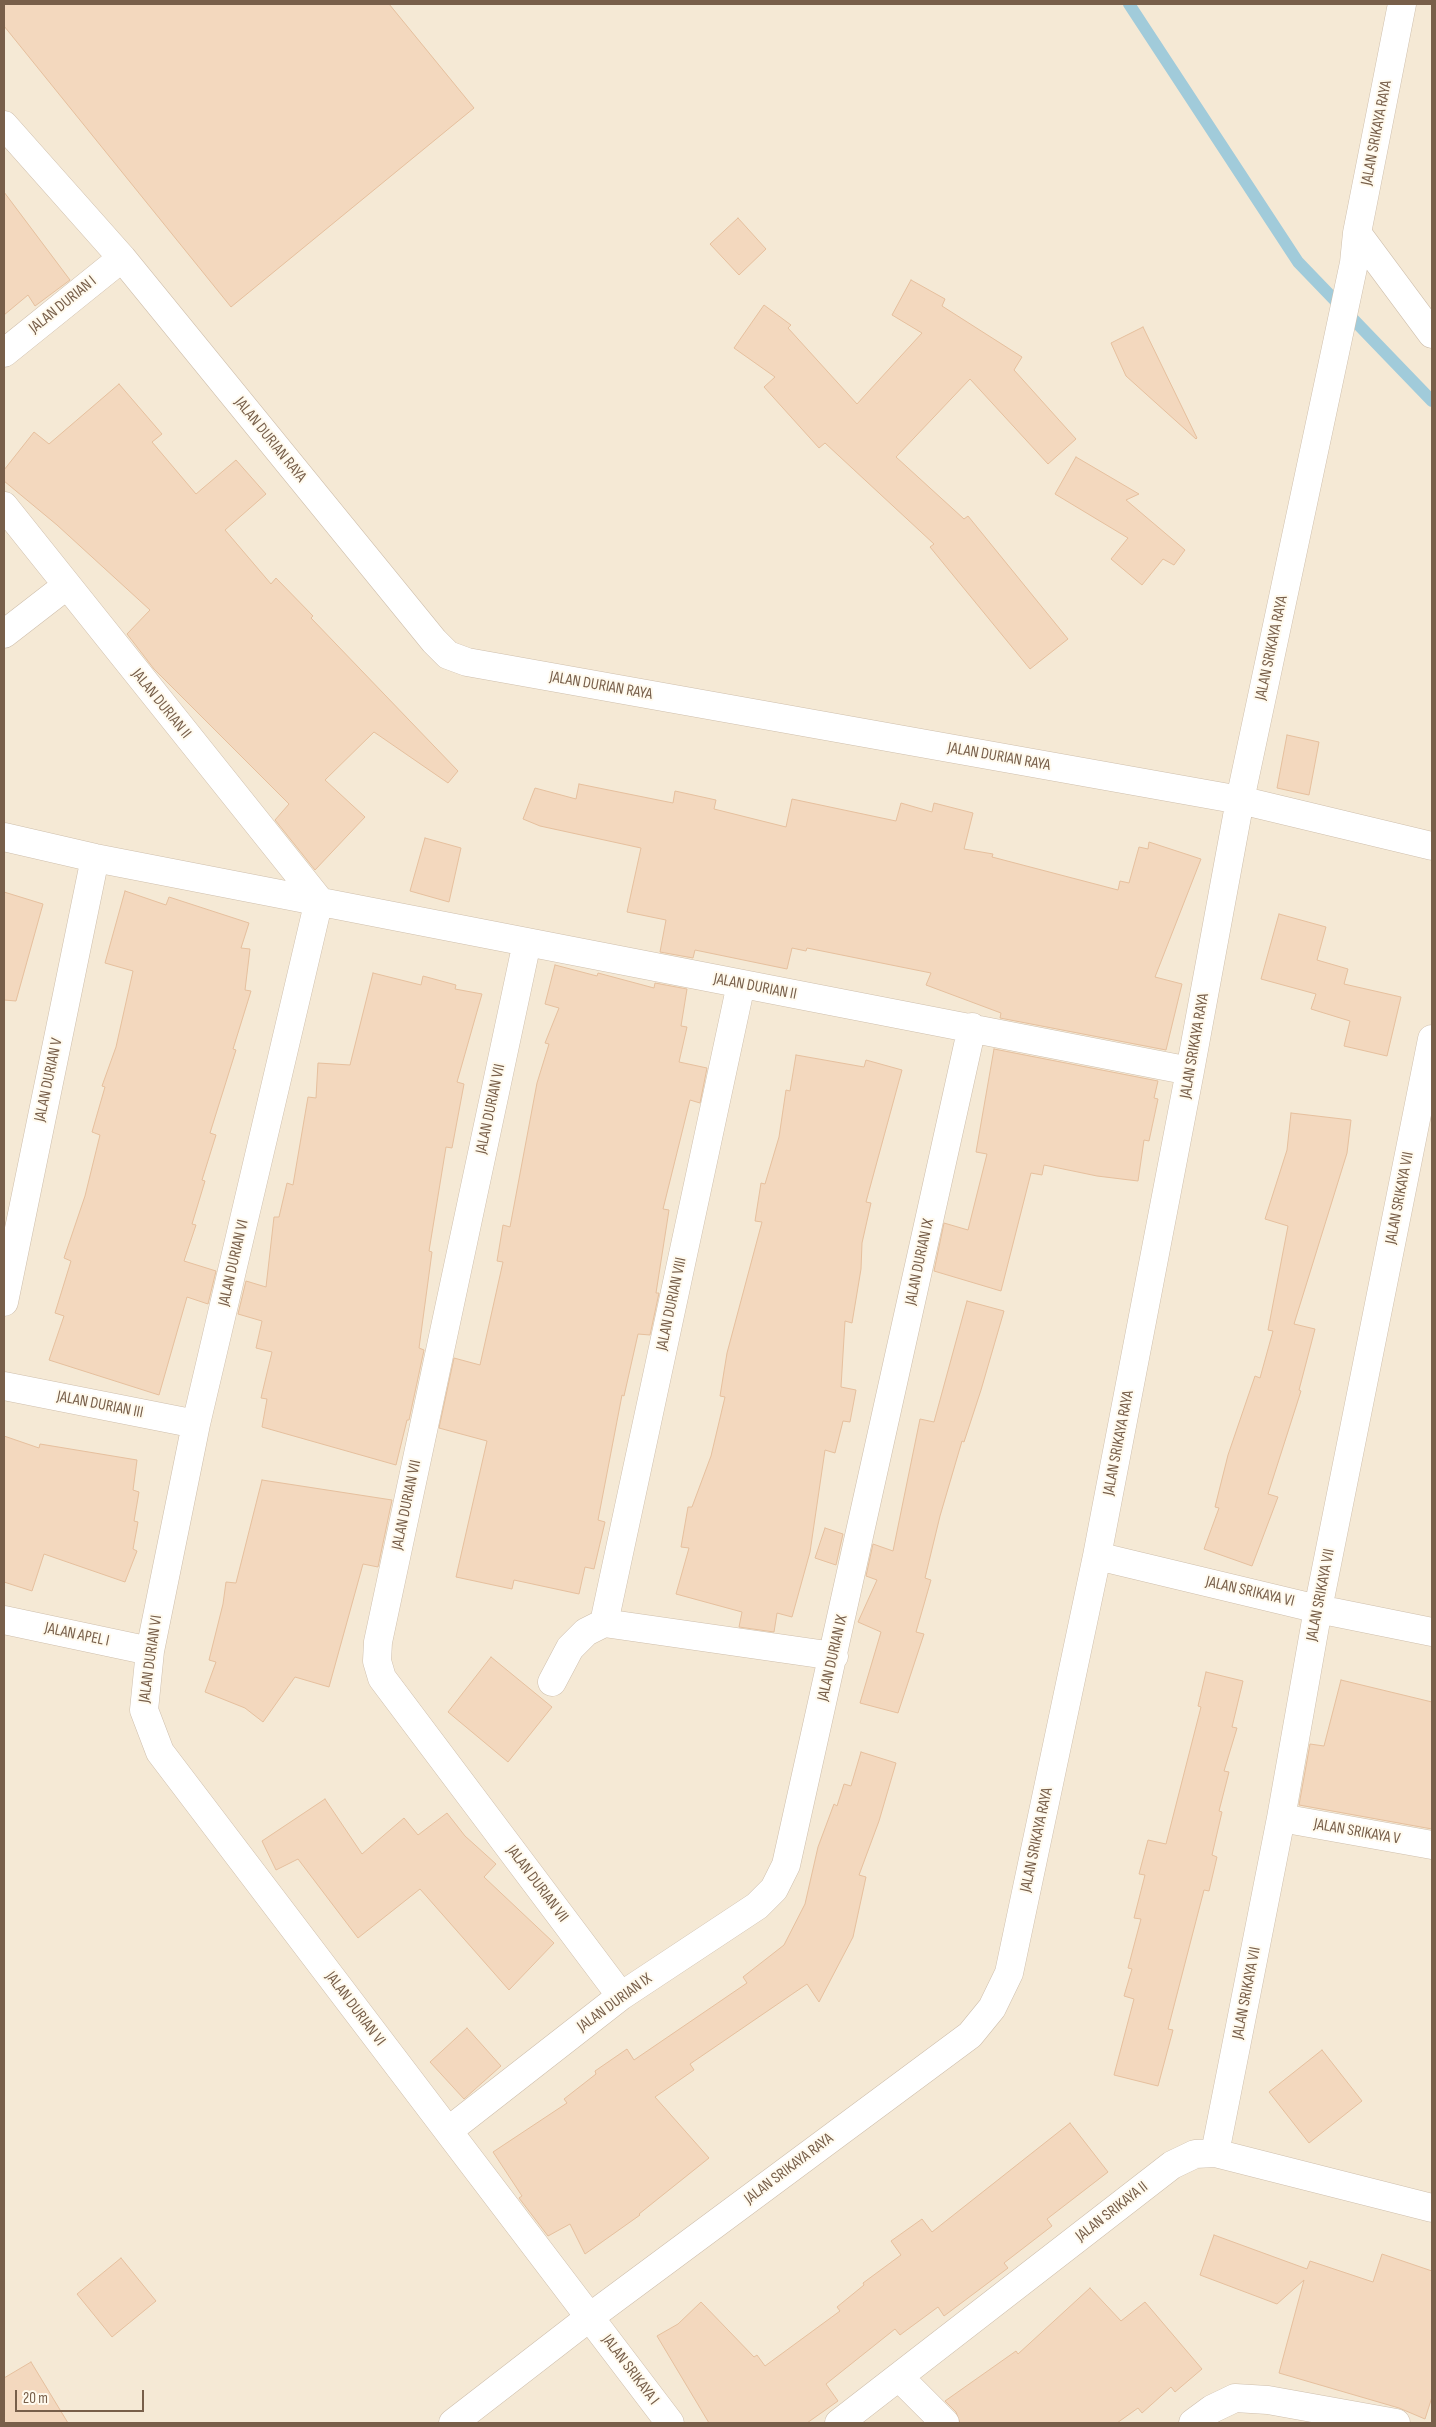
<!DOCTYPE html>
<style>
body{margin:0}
#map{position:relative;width:1436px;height:2427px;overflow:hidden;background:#fdf7e7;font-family:"Sofia Sans Condensed",sans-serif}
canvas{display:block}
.frame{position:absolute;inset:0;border:5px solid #785f4a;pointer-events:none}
.scale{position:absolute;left:15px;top:2390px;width:129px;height:22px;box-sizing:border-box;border:2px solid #785f4a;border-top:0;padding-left:6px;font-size:15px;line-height:18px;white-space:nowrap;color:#785f4a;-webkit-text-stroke:4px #fffaee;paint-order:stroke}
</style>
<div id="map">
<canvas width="1436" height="2427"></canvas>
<div class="frame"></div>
<div class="scale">20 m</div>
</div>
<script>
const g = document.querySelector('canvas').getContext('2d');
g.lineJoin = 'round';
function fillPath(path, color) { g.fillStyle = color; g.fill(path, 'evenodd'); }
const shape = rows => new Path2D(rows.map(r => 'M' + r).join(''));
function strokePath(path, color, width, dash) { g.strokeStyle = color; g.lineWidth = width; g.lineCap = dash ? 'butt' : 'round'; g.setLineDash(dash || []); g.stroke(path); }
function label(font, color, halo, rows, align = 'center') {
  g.font = font + ' "Sofia Sans Condensed",sans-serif'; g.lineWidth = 4; g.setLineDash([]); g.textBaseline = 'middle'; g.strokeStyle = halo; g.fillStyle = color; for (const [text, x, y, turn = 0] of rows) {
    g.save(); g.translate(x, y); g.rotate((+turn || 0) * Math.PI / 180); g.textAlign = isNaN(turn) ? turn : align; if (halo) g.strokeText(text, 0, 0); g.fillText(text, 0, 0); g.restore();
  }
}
const residential = shape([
 [4,4,1432,4,1432,2423,4,2423]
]);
const stream = shape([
 [1129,4,1298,262,1432,401]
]);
const building = shape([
 [4,4,389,4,474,108,231,307,4,26,4,4],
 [4,192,70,280,35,306,28,295,4,315,4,192],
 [738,218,766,249,739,275,710,244,738,218],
 [911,280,945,299,942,306,1022,357,1014,370,1076,439,1048,464,970,379,896,457,964,519,968,516,1068,639,1030,669,930,547,934,544,825,443,819,448,764,387,775,377,734,348,764,305,791,325,788,328,857,404,922,333,892,315,911,280],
 [1143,327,1197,438,1196,439,1126,376,1111,343,1143,327],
 [119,384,162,434,152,442,196,494,236,460,266,494,225,530,271,584,276,578,313,616,311,618,458,771,448,783,374,732,325,780,365,817,315,870,275,820,289,804,154,669,127,634,150,610,57,525,4,481,4,470,34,432,49,444,119,384],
 [1076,457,1139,494,1126,500,1185,550,1174,565,1163,559,1142,585,1111,559,1128,538,1055,494,1076,457],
 [1287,735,1319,742,1309,795,1277,788,1287,735],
 [579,784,673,803,675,791,716,800,714,809,786,827,792,799,896,821,901,803,932,812,934,803,973,813,964,849,993,854,992,857,1118,890,1120,881,1129,883,1139,847,1148,849,1149,842,1201,859,1155,977,1182,984,1166,1050,1000,1018,1001,1013,926,985,931,973,807,948,806,951,792,948,787,969,695,950,693,958,660,952,666,920,627,912,641,848,540,826,523,819,535,788,576,799,579,784],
 [425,838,461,848,449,902,410,891,425,838],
 [125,891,166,905,169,897,249,923,241,948,250,949,245,990,251,991,233,1049,236,1050,210,1133,216,1135,202,1180,205,1181,192,1224,196,1225,184,1261,216,1271,208,1304,187,1297,159,1395,49,1360,64,1316,55,1313,71,1261,64,1258,85,1196,100,1135,92,1132,105,1087,102,1086,116,1047,133,971,105,963,125,891],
 [4,892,43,904,16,1001,4,1000,4,892],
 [1279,914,1326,927,1317,960,1348,969,1344,984,1401,997,1387,1056,1344,1046,1350,1021,1311,1009,1316,994,1261,979,1279,914],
 [555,965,597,976,598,973,654,988,655,983,687,989,681,1026,687,1027,679,1062,707,1068,700,1103,690,1100,663,1209,669,1210,656,1293,659,1293,650,1335,638,1334,624,1396,622,1395,598,1520,605,1522,594,1569,585,1567,579,1594,514,1580,512,1589,456,1577,487,1441,439,1428,454,1358,480,1365,503,1262,497,1261,503,1225,510,1227,537,1083,549,1044,545,1043,559,1008,545,1004,555,965],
 [373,973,421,985,423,976,456,985,455,989,482,994,457,1082,464,1084,452,1148,446,1147,429,1251,432,1252,419,1348,424,1350,409,1420,407,1420,396,1465,262,1427,267,1399,261,1398,272,1352,256,1348,262,1321,238,1314,246,1281,266,1287,274,1217,279,1217,287,1183,293,1185,308,1097,316,1098,318,1063,350,1065,373,973],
 [994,1049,1158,1081,1154,1098,1158,1099,1149,1141,1144,1140,1138,1181,1097,1176,1044,1165,1042,1175,1031,1173,1001,1291,934,1271,944,1223,968,1230,987,1154,976,1152,994,1049],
 [796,1055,864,1067,866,1060,902,1070,866,1202,871,1203,862,1243,861,1269,852,1323,845,1321,841,1387,856,1390,850,1422,843,1421,835,1453,825,1450,810,1552,792,1617,777,1613,774,1632,739,1627,742,1612,676,1594,689,1548,681,1547,688,1507,692,1507,711,1456,725,1397,720,1396,727,1353,762,1222,755,1221,761,1183,765,1184,779,1137,786,1090,790,1091,796,1055],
 [1291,1113,1351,1120,1347,1153,1294,1324,1315,1329,1299,1390,1301,1391,1268,1494,1278,1497,1252,1566,1204,1549,1219,1508,1215,1507,1228,1455,1255,1376,1260,1378,1273,1331,1268,1330,1288,1226,1265,1219,1287,1150,1291,1113],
 [967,1301,1004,1311,981,1390,964,1442,962,1441,940,1516,925,1578,931,1580,916,1632,924,1634,898,1713,860,1703,881,1632,858,1622,877,1580,866,1576,873,1544,893,1551,920,1419,934,1422,967,1301],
 [4,1436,39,1448,40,1444,137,1460,133,1490,139,1492,134,1521,138,1522,133,1549,137,1551,125,1582,44,1554,32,1591,4,1582,4,1436],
 [262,1480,392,1500,378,1567,363,1564,329,1687,295,1677,263,1722,245,1708,205,1692,216,1662,209,1660,223,1604,226,1582,236,1583,262,1480],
 [825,1528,843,1534,836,1565,815,1558,825,1528],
 [491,1657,552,1707,508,1762,448,1712,491,1657],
 [1206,1672,1243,1681,1232,1727,1237,1728,1224,1771,1229,1772,1219,1811,1222,1812,1212,1855,1217,1857,1209,1891,1204,1890,1191,1940,1168,2029,1173,2030,1158,2086,1114,2075,1134,1999,1124,1996,1132,1969,1128,1968,1141,1919,1134,1918,1145,1875,1139,1874,1148,1840,1166,1844,1201,1707,1198,1706,1206,1672],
 [1341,1680,1432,1702,1432,1829,1299,1805,1310,1744,1324,1746,1341,1680],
 [861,1752,896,1763,879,1821,859,1875,866,1877,853,1937,819,2002,807,1984,690,2064,694,2070,655,2097,709,2158,639,2214,640,2215,585,2254,570,2224,548,2236,519,2198,522,2196,493,2152,567,2103,564,2099,596,2074,595,2071,627,2049,634,2060,747,1983,743,1977,784,1945,805,1904,818,1847,834,1804,837,1806,844,1784,851,1786,861,1752],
 [325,1799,362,1854,404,1818,418,1835,447,1813,465,1836,496,1864,484,1877,554,1943,509,1990,420,1889,358,1938,298,1859,276,1870,262,1841,325,1799],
 [467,2028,501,2066,464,2099,430,2062,467,2028],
 [1322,2050,1362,2101,1309,2143,1269,2092,1322,2050],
 [1070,2123,1108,2172,1047,2219,1052,2226,1004,2263,1008,2268,944,2316,938,2307,900,2335,895,2329,826,2384,838,2401,807,2423,709,2423,657,2336,678,2324,701,2302,754,2357,757,2355,765,2366,840,2311,837,2307,864,2285,863,2283,901,2255,891,2241,922,2219,932,2232,1070,2123],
 [1214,2235,1307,2269,1310,2261,1373,2282,1382,2254,1432,2271,1432,2397,1425,2419,1399,2408,1279,2373,1304,2280,1277,2304,1200,2275,1214,2235],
 [121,2258,156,2301,112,2337,77,2294,121,2258],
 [1090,2288,1121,2321,1145,2302,1202,2369,1175,2392,1171,2387,1142,2413,1138,2408,1117,2423,960,2423,956,2412,945,2401,1016,2351,1018,2354,1090,2288],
 [31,2362,68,2423,4,2423,4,2378,31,2362]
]);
const minor = shape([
 [4,125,122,258,434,641,448,655,467,662,1240,800,1432,846],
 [1357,233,1432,334],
 [4,353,122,258],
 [4,506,319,900,196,1424,150,1651,144,1710,160,1752,670,2423],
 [4,634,66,586],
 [4,837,95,858,1190,1071],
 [527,942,378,1642,377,1661,382,1678,621,1996],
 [4,1302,95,858],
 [4,1386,196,1424],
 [1097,1556,1318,1609,1432,1632],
 [4,1620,150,1651],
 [604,1623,741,984],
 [552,1682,570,1648,586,1632,604,1623,834,1656],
 [1281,1818,1432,1845],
 [448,2131,621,1996,757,1906,774,1889,786,1865,972,1027],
 [1215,2153,1281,1818,1318,1609,1432,1039],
 [899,2377,945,2423],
 [453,2423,590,2317,970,2035,992,2008,1009,1973,1097,1556,1190,1071,1240,800,1354,263,1357,233,1402,4],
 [839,2423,1172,2165,1195,2154,1215,2153,1432,2208],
 [1193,2423,1212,2409,1235,2398,1268,2400,1396,2423]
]);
const streetNames = [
 ["JALAN SRIKAYA RAYA",1377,133,-79],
 ["JALAN DURIAN I",63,305,-39],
 ["JALAN DURIAN RAYA",270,440,51],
 ["JALAN SRIKAYA RAYA",1272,648,-78],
 ["JALAN DURIAN RAYA",601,686,10],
 ["JALAN DURIAN II",161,704,51],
 ["JALAN DURIAN RAYA",999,757,10],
 ["JALAN DURIAN II",755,987,11],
 ["JALAN SRIKAYA RAYA",1195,1046,-80],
 ["JALAN DURIAN V",49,1080,-78],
 ["JALAN DURIAN VII",491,1109,-78],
 ["JALAN SRIKAYA VII",1400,1198,-79],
 ["JALAN DURIAN IX",920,1262,-78],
 ["JALAN DURIAN VI",234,1263,-77],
 ["JALAN DURIAN VIII",672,1304,-78],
 ["JALAN DURIAN III",100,1405,11],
 ["JALAN SRIKAYA RAYA",1119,1443,-79],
 ["JALAN DURIAN VII",407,1505,-78],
 ["JALAN SRIKAYA VI",1250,1592,13],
 ["JALAN SRIKAYA VII",1321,1595,-79],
 ["JALAN APEL I",77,1635,12],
 ["JALAN DURIAN IX",833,1658,-77],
 ["JALAN DURIAN VI",151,1659,-82],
 ["JALAN SRIKAYA V",1357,1832,10],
 ["JALAN SRIKAYA RAYA",1037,1840,-78],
 ["JALAN DURIAN VII",537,1884,53],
 ["JALAN SRIKAYA VII",1247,1993,-79],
 ["JALAN DURIAN IX",615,2003,-36],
 ["JALAN DURIAN VI",355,2009,53],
 ["JALAN SRIKAYA RAYA",789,2169,-37],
 ["JALAN SRIKAYA II",1112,2212,-38],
 ["JALAN SRIKAYA I",630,2370,53]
];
fillPath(residential, '#f5e9d5');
strokePath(stream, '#a1cbda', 12);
fillPath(building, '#f3d8be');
strokePath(building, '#e6c09e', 1);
strokePath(minor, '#cfbfac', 29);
strokePath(minor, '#fff', 28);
label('16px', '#785f4a', '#fffaee', streetNames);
</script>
